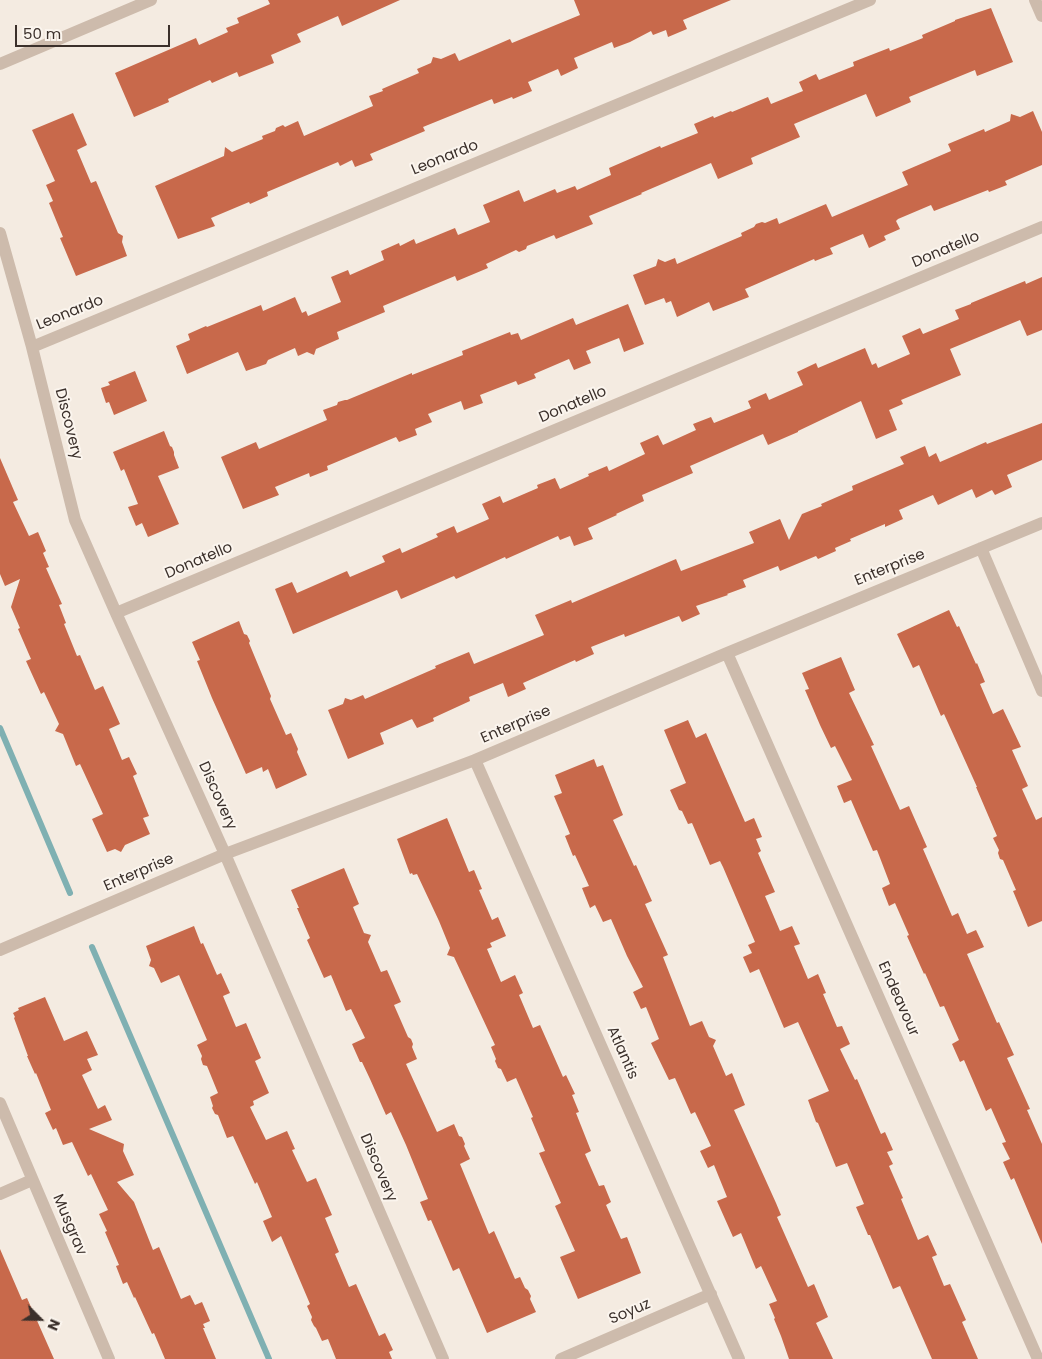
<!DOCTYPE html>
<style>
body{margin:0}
#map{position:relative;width:1042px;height:1359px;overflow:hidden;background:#f4ebe1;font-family:Poppins,sans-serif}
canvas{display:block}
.north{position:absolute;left:15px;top:1294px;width:50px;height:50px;-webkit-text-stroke:4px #fbf5ee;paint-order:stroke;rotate:113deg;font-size:14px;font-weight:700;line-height:20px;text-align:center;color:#3b302b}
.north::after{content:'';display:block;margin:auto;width:18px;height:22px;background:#3b302b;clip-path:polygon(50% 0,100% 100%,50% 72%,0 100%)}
.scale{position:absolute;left:15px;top:25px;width:155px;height:22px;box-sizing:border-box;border:2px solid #3b302b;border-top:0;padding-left:6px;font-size:15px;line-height:18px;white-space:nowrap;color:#3b302b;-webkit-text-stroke:4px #fbf5ee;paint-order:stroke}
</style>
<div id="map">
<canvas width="1042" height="1359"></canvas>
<div class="north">N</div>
<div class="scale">50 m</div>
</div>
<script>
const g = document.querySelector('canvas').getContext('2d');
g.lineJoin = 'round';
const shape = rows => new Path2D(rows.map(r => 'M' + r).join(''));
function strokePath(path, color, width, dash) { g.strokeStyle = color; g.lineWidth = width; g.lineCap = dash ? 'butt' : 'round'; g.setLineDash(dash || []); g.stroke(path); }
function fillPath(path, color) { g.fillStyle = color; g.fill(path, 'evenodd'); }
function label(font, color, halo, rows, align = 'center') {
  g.font = font + ' Poppins,sans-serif'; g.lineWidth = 4; g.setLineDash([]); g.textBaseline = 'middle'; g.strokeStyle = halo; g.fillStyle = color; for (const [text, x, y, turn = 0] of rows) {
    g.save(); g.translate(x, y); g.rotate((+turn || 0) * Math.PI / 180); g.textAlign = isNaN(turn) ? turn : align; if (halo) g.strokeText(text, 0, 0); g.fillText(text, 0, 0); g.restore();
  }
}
const stream = shape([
 [0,728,70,893],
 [92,947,269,1359]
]);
const building = shape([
 [268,0,400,0,342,26,338,16,297,34,301,42,271,55,274,63,239,77,237,72,212,83,210,80,168,99,169,102,134,117,115,73,196,38,199,45,228,32,226,28,239,23,237,18,270,4],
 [574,0,731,0,683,20,687,29,668,37,666,30,653,35,651,31,630,42,614,48,612,42,574,58,578,68,561,76,558,69,528,82,532,91,513,99,512,97,494,104,492,99,423,127,425,131,370,154,373,160,355,167,352,160,340,166,338,162,300,178,267,192,268,196,250,204,249,202,211,218,215,226,178,239,155,186,224,156,225,147,232,152,263,139,262,136,275,131,276,128,283,125,285,127,298,121,304,136,373,106,369,96,383,91,382,89,419,73,417,69,431,63,433,57,441,59,455,53,459,61,510,39,512,43,580,15],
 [991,8,1013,62,977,76,975,70,909,97,911,102,876,117,866,94,794,124,800,137,751,158,753,164,718,179,711,163,641,193,642,194,589,216,593,224,556,239,554,235,527,246,526,249,519,252,516,250,486,264,488,268,457,281,455,276,383,306,385,312,337,332,339,339,316,349,314,355,307,352,298,356,295,348,268,360,266,364,246,371,238,352,187,374,176,346,190,340,188,334,206,326,207,327,261,305,263,311,295,297,302,313,306,311,308,316,341,302,331,277,348,270,350,275,384,260,381,251,399,243,400,246,414,239,416,244,455,228,458,235,490,222,483,205,519,190,524,202,555,189,557,193,575,186,577,190,611,175,609,168,660,146,661,148,698,133,694,124,713,116,714,118,731,111,732,112,768,97,771,104,803,91,799,82,816,74,819,80,854,66,853,62,889,48,890,51,923,38,922,35,955,21,955,20],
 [1033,111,1042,132,1042,165,1005,181,1007,185,989,192,988,190,934,211,931,205,898,219,896,221,900,229,884,236,886,240,869,248,863,234,830,248,833,254,815,261,814,259,745,289,749,297,713,311,709,302,677,317,671,301,666,303,664,298,645,305,633,275,656,266,658,259,665,262,675,258,677,264,742,236,741,233,754,227,756,224,762,222,765,223,777,218,779,224,826,204,832,217,908,185,902,172,951,151,948,144,984,129,985,132,1010,121,1011,114,1020,117],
 [73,113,87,145,77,150,91,183,96,181,118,233,123,236,122,242,127,256,76,276,60,238,63,237,49,203,53,201,46,185,55,181,32,130],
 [1042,277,1042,330,1027,336,1020,320,950,349,961,375,901,400,903,404,889,410,897,430,876,439,861,401,798,431,798,432,768,445,763,434,690,466,693,473,642,495,644,501,616,514,617,515,588,528,593,539,574,546,570,536,560,540,558,536,506,559,505,557,456,579,454,576,401,599,397,590,293,634,275,589,292,582,297,593,347,571,350,577,385,562,382,556,400,548,402,553,438,537,436,534,454,526,457,533,489,519,482,504,500,496,503,503,538,488,537,485,555,478,560,489,589,476,588,474,607,466,609,471,645,454,640,443,658,435,663,445,696,430,693,424,711,417,714,423,751,408,748,401,766,393,769,400,803,385,797,372,816,363,818,368,865,348,872,365,876,363,878,368,910,354,902,336,920,328,923,334,959,319,955,310,971,304,971,303,1025,281,1026,284],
 [628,304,644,344,624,352,619,338,586,351,591,363,574,370,569,359,534,374,536,378,518,385,516,381,480,395,483,403,464,410,461,401,428,414,432,422,415,429,417,435,399,442,396,437,327,466,328,470,310,477,309,473,275,487,279,495,243,509,221,457,256,442,259,449,327,420,323,410,337,405,338,402,345,400,347,400,412,373,412,375,463,355,462,351,510,332,511,335,518,333,521,340,573,318,576,325],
 [135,371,147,401,114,415,109,402,106,403,101,388,110,385,108,382],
 [1042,423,1042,460,1007,475,1012,487,995,495,992,490,976,498,972,489,938,505,933,495,899,510,903,519,885,527,885,524,850,539,851,541,835,548,836,551,818,559,816,556,780,571,778,566,743,580,746,587,727,594,728,595,696,606,700,614,682,622,679,616,625,637,624,634,591,647,594,654,576,662,575,660,523,683,526,689,508,697,503,683,469,697,470,701,433,718,434,721,417,728,412,719,380,733,384,744,348,759,328,710,343,704,345,698,351,700,363,695,365,699,436,668,435,666,469,652,474,664,544,635,535,615,571,600,572,603,676,559,681,571,754,543,749,532,780,519,789,540,802,514,822,506,821,504,853,490,852,486,904,464,900,457,925,446,929,457,936,453,940,462,986,442,987,444],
 [164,431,170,446,172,447,174,452,174,455,179,468,158,476,179,524,148,537,142,523,136,526,128,507,138,504,124,469,121,471,113,452],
 [0,458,18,500,13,502,29,536,38,532,46,551,43,553,49,567,46,568,62,604,59,605,66,623,64,624,77,656,80,655,95,690,103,686,120,724,109,729,122,760,129,757,137,774,133,776,149,816,143,818,150,834,125,845,121,852,115,849,107,852,92,819,103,814,80,764,76,766,63,734,55,731,59,724,44,692,41,694,26,661,31,659,18,629,20,628,11,607,20,579,5,586,0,574],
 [949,610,957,627,959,626,976,664,977,663,985,682,980,684,993,714,1003,709,1021,747,1012,750,1028,786,1022,789,1036,820,1042,817,1042,921,1028,927,1013,891,1016,890,1003,860,1000,859,998,853,999,850,993,838,997,836,976,787,977,787,944,714,941,716,919,665,913,668,897,634],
 [239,621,244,634,247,635,250,641,249,643,271,696,270,699,286,735,291,733,298,749,297,752,307,775,276,789,268,769,263,772,262,767,246,774,212,698,197,661,200,660,192,642],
 [841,657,855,690,849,693,874,745,871,746,900,810,909,806,927,847,923,849,952,916,958,913,967,934,976,930,984,947,967,954,997,1023,999,1022,1014,1055,1007,1058,1030,1109,1027,1110,1042,1144,1042,1244,1014,1178,1011,1180,1003,1162,1010,1159,1002,1143,1006,1142,991,1108,986,1111,964,1060,960,1062,952,1044,959,1040,944,1006,940,1007,925,973,924,974,907,936,909,935,895,903,889,906,882,888,890,884,877,850,873,851,851,800,844,803,837,786,852,780,835,746,831,748,820,725,805,690,809,689,802,673],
 [688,720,696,738,706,733,745,822,754,818,762,837,756,839,761,851,758,853,775,892,765,896,780,931,792,926,800,944,794,946,808,979,818,974,826,993,823,994,837,1027,842,1026,850,1044,840,1049,855,1080,857,1079,881,1134,885,1132,893,1150,887,1152,893,1164,889,1166,903,1198,901,1199,918,1240,928,1235,937,1255,932,1257,944,1286,950,1284,966,1320,962,1322,978,1359,932,1359,900,1286,893,1289,870,1235,868,1235,856,1207,864,1204,847,1163,836,1167,818,1123,816,1122,808,1100,829,1091,798,1022,784,1028,759,969,750,973,743,957,752,953,748,945,755,942,723,867,720,861,710,865,692,823,688,824,682,811,679,810,670,790,686,783,664,730],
 [594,759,597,767,603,765,623,815,613,820,634,866,636,865,652,901,645,904,668,955,663,957,690,1026,702,1021,709,1037,716,1040,713,1046,726,1076,732,1073,745,1105,734,1110,776,1203,781,1215,777,1217,808,1287,814,1284,828,1317,816,1323,833,1359,789,1359,781,1336,774,1319,775,1318,769,1304,777,1301,761,1266,756,1269,741,1233,733,1237,717,1201,727,1197,714,1165,708,1168,700,1151,711,1146,695,1112,691,1114,675,1078,669,1080,651,1043,659,1039,646,1007,641,1009,633,992,643,987,627,956,611,919,603,922,595,905,590,908,582,888,589,886,575,855,573,856,565,836,570,834,554,796,562,793,555,775],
 [447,818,469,872,474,870,482,889,479,890,492,920,498,917,506,936,490,943,492,947,487,949,501,982,515,975,523,993,519,995,533,1028,540,1025,563,1077,566,1075,575,1094,572,1095,579,1112,576,1113,591,1151,585,1154,599,1186,604,1185,611,1202,606,1205,621,1239,627,1237,641,1273,578,1299,560,1257,575,1251,555,1206,561,1203,539,1153,545,1151,531,1118,533,1117,516,1078,507,1082,501,1069,498,1068,495,1061,496,1059,491,1047,495,1045,454,957,447,955,450,948,439,921,417,874,413,875,412,873,410,874,397,839],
 [344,868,359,904,353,907,364,933,371,935,368,942,381,972,387,970,401,1002,394,1005,408,1037,411,1039,413,1044,412,1047,417,1059,406,1064,437,1132,454,1124,459,1136,462,1137,465,1144,464,1146,470,1159,460,1164,489,1234,494,1231,515,1279,520,1277,525,1288,528,1290,531,1296,530,1299,536,1312,487,1333,459,1268,453,1271,431,1220,428,1221,420,1202,428,1199,406,1145,391,1112,386,1115,370,1079,362,1062,360,1062,352,1044,365,1038,351,1009,346,1011,331,975,324,978,307,940,310,938,297,908,299,908,291,890],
 [194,926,201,944,203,943,217,975,221,973,230,993,223,996,236,1027,246,1023,261,1058,255,1061,269,1093,253,1101,254,1105,250,1107,266,1140,287,1131,295,1149,292,1150,307,1182,316,1178,332,1215,325,1218,339,1252,335,1254,349,1287,356,1284,379,1336,385,1333,393,1350,389,1352,392,1359,336,1359,328,1339,322,1341,316,1328,314,1326,311,1320,312,1317,307,1306,310,1304,281,1236,272,1242,263,1221,272,1217,257,1182,255,1184,233,1136,227,1138,218,1115,215,1114,212,1108,213,1106,210,1097,218,1093,207,1066,203,1065,201,1059,202,1056,197,1045,207,1040,179,975,161,983,154,968,149,966,151,960,146,946],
 [45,997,64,1041,87,1031,98,1055,87,1059,92,1070,82,1075,98,1109,105,1105,112,1120,89,1129,124,1144,123,1151,134,1175,117,1182,134,1202,153,1250,159,1247,181,1299,190,1295,195,1305,202,1302,210,1321,203,1324,205,1328,203,1328,216,1359,165,1359,154,1333,152,1334,135,1297,134,1298,127,1282,123,1284,116,1266,119,1265,105,1232,107,1231,99,1214,108,1210,91,1174,88,1176,72,1142,63,1145,56,1128,53,1130,45,1113,51,1110,36,1073,35,1074,27,1056,28,1056,14,1018,15,1017,13,1013,19,1010,18,1008],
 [0,1249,22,1300,27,1298,54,1359,0,1359]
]);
const street = shape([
 [1035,0,1042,16],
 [0,64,151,0],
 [0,233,32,347,75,520,116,613,225,854,443,1359],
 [32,347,870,0],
 [981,548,1042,691],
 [116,613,1042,227],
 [727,653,1038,1359],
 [475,760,739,1359],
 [0,950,225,854,475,760,727,653,1042,523],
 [0,1103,109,1359],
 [0,1194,32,1180],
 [561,1359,711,1294]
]);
const streetNames = [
 ["Leonardo",445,158,-22],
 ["Donatello",946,250,-23],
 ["Leonardo",70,313,-22],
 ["Donatello",573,405,-23],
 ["Discovery",68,424,76],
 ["Donatello",199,561,-23],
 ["Enterprise",890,568,-22],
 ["Enterprise",516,725,-23],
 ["Discovery",217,796,66],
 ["Enterprise",139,873,-23],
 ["Endeavour",898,999,66],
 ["Atlantis",622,1053,66],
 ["Discovery",378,1168,67],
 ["Musgrav",69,1225,67],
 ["Soyuz",630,1312,-23]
];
strokePath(stream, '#7fb0b2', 6);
fillPath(building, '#c8694b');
strokePath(street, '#cdbbac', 12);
label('15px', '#3b302b', '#fbf5ee', streetNames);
</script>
